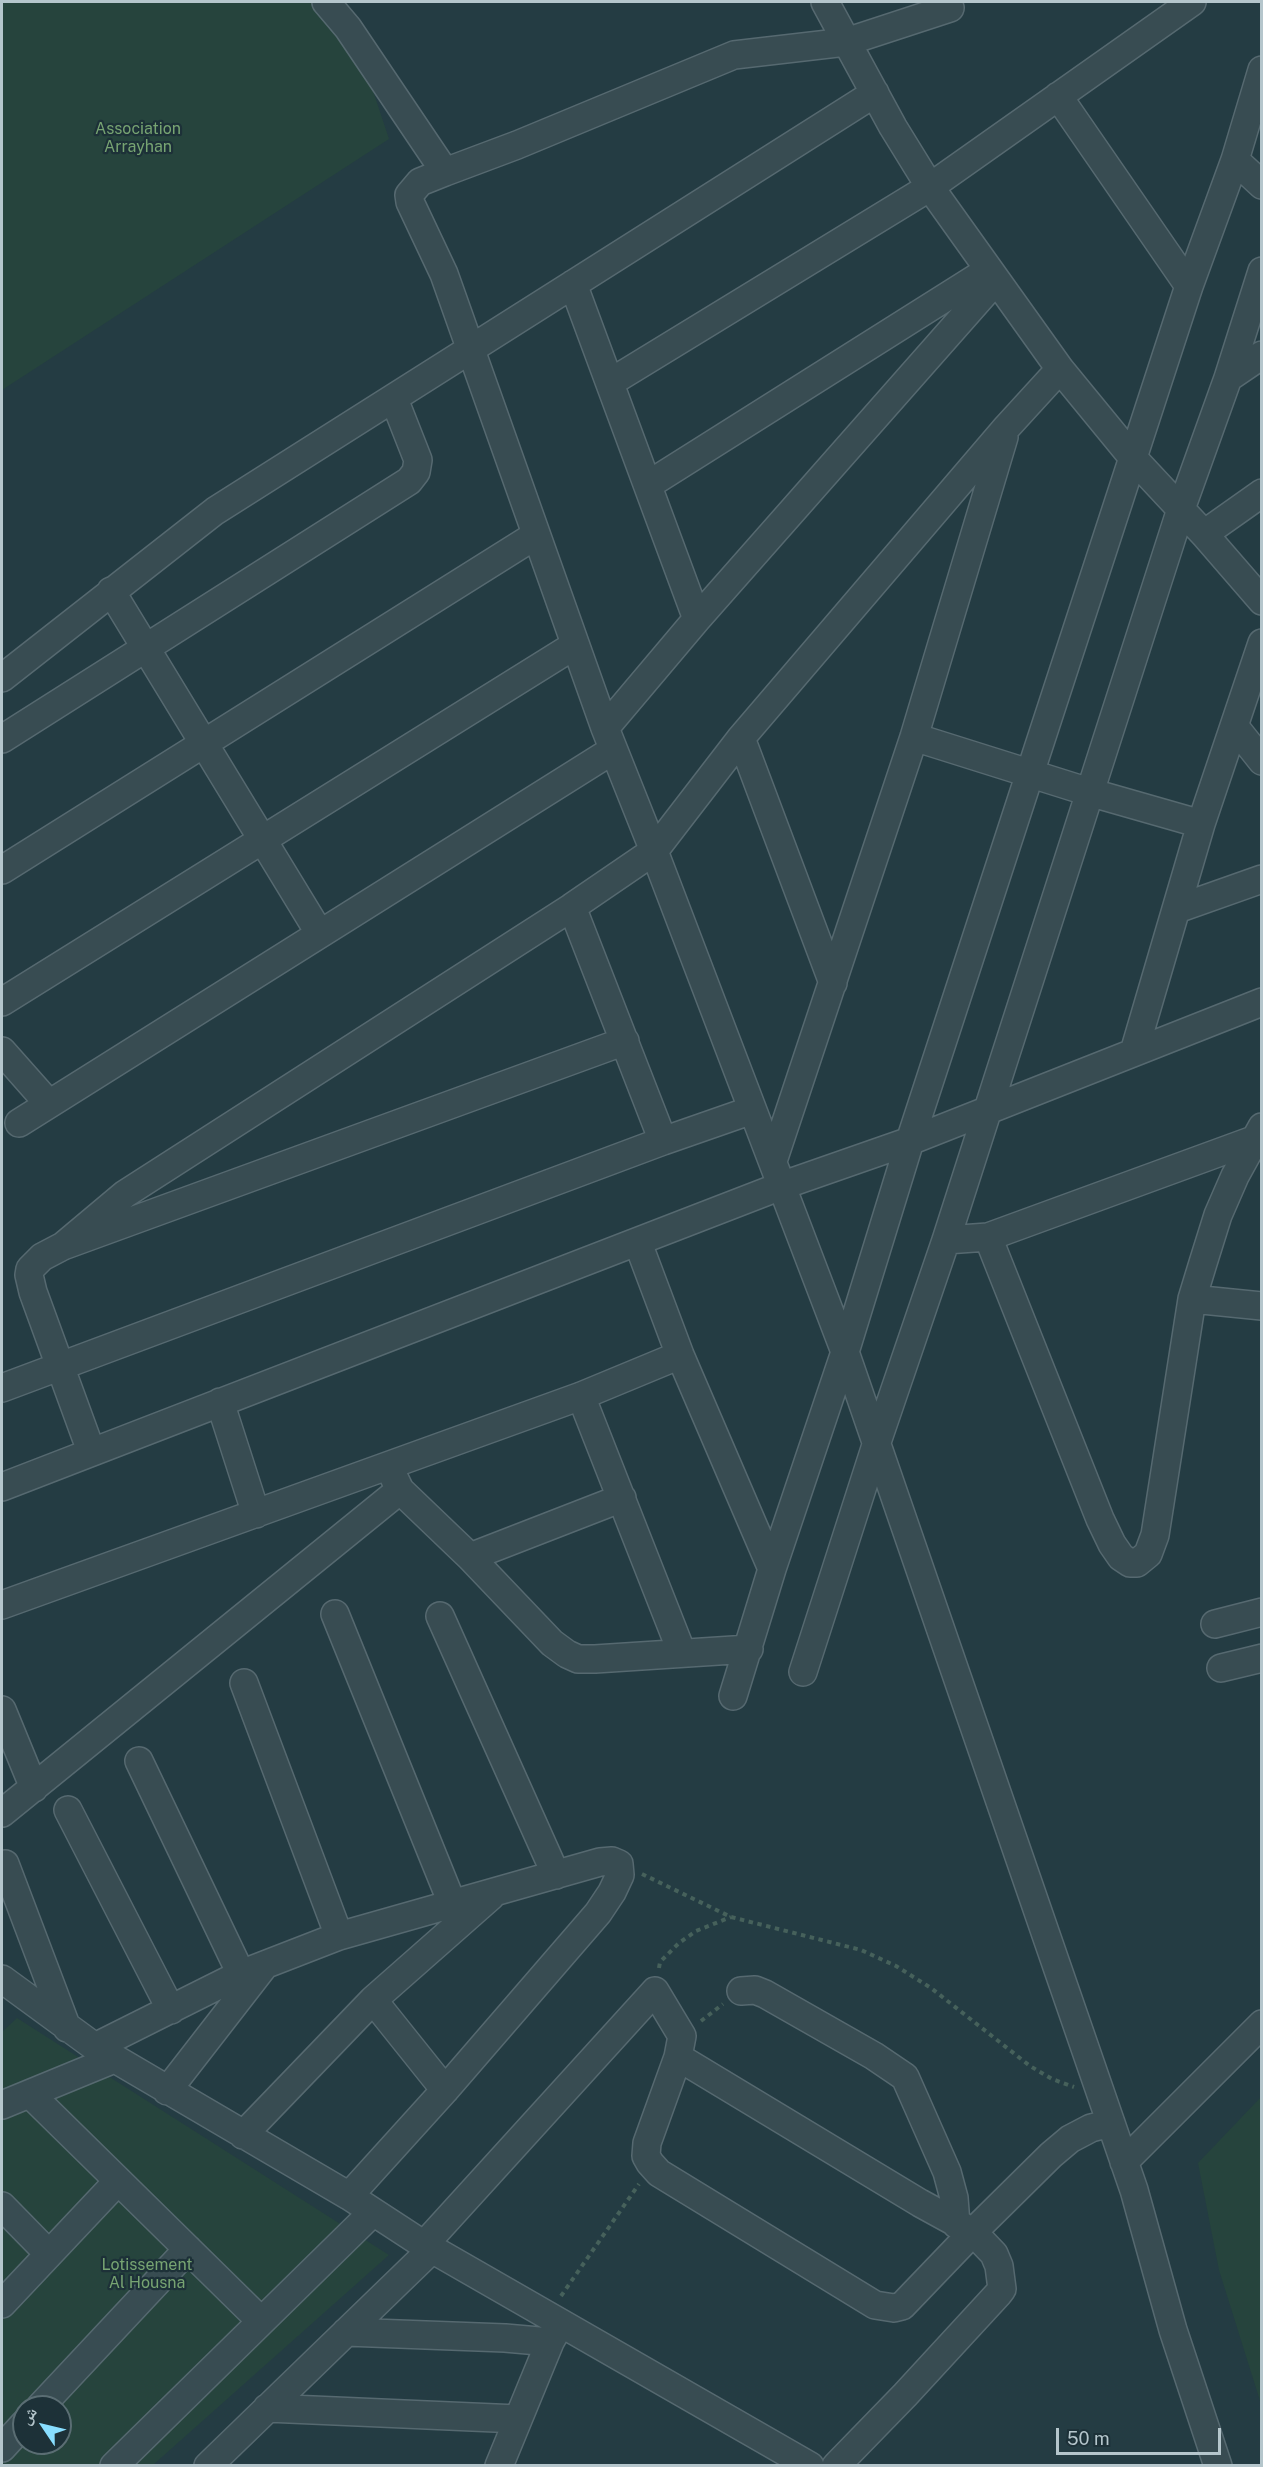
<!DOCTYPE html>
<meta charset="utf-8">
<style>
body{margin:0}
#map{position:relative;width:1263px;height:2467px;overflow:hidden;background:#243c43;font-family:"Public Sans","Noto Naskh Arabic",sans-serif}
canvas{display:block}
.frame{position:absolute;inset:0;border:3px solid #b5c6cc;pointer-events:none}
.north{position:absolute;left:12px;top:2395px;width:60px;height:60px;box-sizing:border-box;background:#1d3138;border:2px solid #5a6d73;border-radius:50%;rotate:305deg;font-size:16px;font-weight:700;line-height:24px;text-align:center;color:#b5c6cc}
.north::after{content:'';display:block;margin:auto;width:21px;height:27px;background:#88deff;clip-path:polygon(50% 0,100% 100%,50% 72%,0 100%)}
.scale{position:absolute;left:1056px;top:2428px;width:165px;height:27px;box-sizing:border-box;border:3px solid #b5c6cc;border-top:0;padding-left:8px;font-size:18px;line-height:21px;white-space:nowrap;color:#b5c6cc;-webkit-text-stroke:4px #1d3138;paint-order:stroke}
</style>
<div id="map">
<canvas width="1263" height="2467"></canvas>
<div class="frame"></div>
<div class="north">ش</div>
<div class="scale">50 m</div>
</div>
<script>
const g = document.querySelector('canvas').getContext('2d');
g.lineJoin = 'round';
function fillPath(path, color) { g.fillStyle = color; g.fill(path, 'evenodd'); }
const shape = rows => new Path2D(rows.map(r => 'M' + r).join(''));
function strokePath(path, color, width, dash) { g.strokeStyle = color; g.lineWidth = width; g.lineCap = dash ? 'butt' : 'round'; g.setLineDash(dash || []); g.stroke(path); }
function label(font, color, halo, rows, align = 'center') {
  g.font = font + ' "Public Sans",sans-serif'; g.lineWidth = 4.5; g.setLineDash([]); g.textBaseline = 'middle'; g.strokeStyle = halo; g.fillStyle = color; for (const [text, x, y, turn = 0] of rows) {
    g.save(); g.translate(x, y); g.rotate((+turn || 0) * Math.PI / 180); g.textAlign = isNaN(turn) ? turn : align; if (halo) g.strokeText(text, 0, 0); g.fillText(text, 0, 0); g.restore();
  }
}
const green = shape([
 [2,2,327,2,356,40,389,139,2,390],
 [17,2018,389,2255,153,2465,2,2466,2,2032],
 [24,2407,60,2407,60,2443,24,2443],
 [1261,2097,1261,2404,1219,2270,1198,2163]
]);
const path = shape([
 [642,1874,731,1917,861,1950,896,1966,931,1988,1030,2066,1052,2079,1074,2087],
 [659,1968,660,1962,679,1943,696,1931,731,1917],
 [701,2021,723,2004],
 [561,2296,639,2184]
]);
const minor = shape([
 [326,2,348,28,445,172,420,182,409,195,410,202,444,274,605,728,654,851,845,1352,1134,2190,1173,2330,1218,2466],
 [825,2,893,127,930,187,1060,369,1133,458,1204,534,1262,601],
 [1058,96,1189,286],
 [1235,160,1262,185],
 [445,172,517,145,734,55,846,42,950,8],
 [573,284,697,619],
 [1228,378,1262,355],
 [611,382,930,187,1192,2],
 [648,485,989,270],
 [1204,534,1262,493],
 [111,591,320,934],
 [2,678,215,511,875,93],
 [1235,727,1262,761],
 [605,728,697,619,996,280],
 [914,737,1089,792,1201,824],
 [741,738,833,983],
 [2,739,409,481,416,472,418,460,394,399],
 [2,870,536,535],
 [572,907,663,1141],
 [1177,909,1262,879],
 [2,1002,575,645],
 [2,1051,49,1104],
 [1134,1052,1201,824,1262,643],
 [19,1123,613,750],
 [773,1161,914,737,1004,437],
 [988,1237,1100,1519,1112,1544,1121,1557,1130,1563,1137,1563,1148,1554,1155,1535,1192,1299,1203,1263,1218,1215,1235,1176,1262,1127],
 [946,1240,988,1237,1256,1139],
 [638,1243,680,1355,772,1569],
 [63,1246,125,1194,572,907,654,851,741,738,1007,427,1060,369],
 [1192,1299,1262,1306],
 [2,1388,663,1141,752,1110],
 [581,1396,682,1653],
 [220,1402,256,1514],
 [91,1451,33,1292,29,1275,30,1269,42,1257,63,1246,625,1041],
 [2,1487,781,1186,910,1141,1262,1002],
 [400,1490,470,1557,552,1643,567,1654,578,1659,595,1659,749,1649],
 [470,1557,622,1498],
 [2,1605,581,1396,680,1355],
 [335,1614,452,1903],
 [440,1616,556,1875],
 [1215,1624,1262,1612],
 [1221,1668,1262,1658],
 [803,1672,877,1442,946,1240,1181,509,1228,378,1262,271],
 [244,1683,339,1936],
 [733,1696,772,1569,845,1352,910,1141,1189,286,1235,160,1262,70],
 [2,1710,34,1788],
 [139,1761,241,1974],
 [68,1810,171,2010],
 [2,1813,400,1490,389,1467],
 [5,1864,67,2028],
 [2,1979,95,2047,349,2196,418,2241,810,2466],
 [741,1991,755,1990,765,1994,874,2056,905,2077,947,2172,954,2198,956,2224],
 [373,2000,445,2090],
 [95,2047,241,1974,339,1936,600,1862,612,1861,619,1864,620,1875,612,1892,598,1913,445,2090,349,2196],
 [678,2057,920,2203,973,2232,994,2254,999,2266,1002,2289,999,2293,905,2395,836,2466],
 [167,2091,264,1966],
 [30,2094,260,2320],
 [2,2105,114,2059],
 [243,2135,373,2000,491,1896],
 [1124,2162,1262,2024],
 [2,2206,49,2254],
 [424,2245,655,1991,682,2036,678,2057,647,2143,646,2156,650,2163,659,2173,875,2305,894,2308,902,2306,973,2232,1051,2155,1070,2139,1091,2128,1111,2123],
 [2,2304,118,2181],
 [346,2332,505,2338,550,2342],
 [40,2407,188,2249],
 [267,2408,518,2419],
 [2,2448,24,2424],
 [114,2466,373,2212],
 [208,2466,432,2249],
 [499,2466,550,2342,559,2326]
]);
const parkNames = [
 ["Association",138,129],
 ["Arrayhan",138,147],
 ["Lotissement",147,2265],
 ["Al Housna",147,2283]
];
fillPath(green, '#26443d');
strokePath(minor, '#566970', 30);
strokePath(path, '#46615b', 4, [4.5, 4.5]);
strokePath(minor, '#384c52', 27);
label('16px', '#77a472', '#1d3138', parkNames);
</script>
